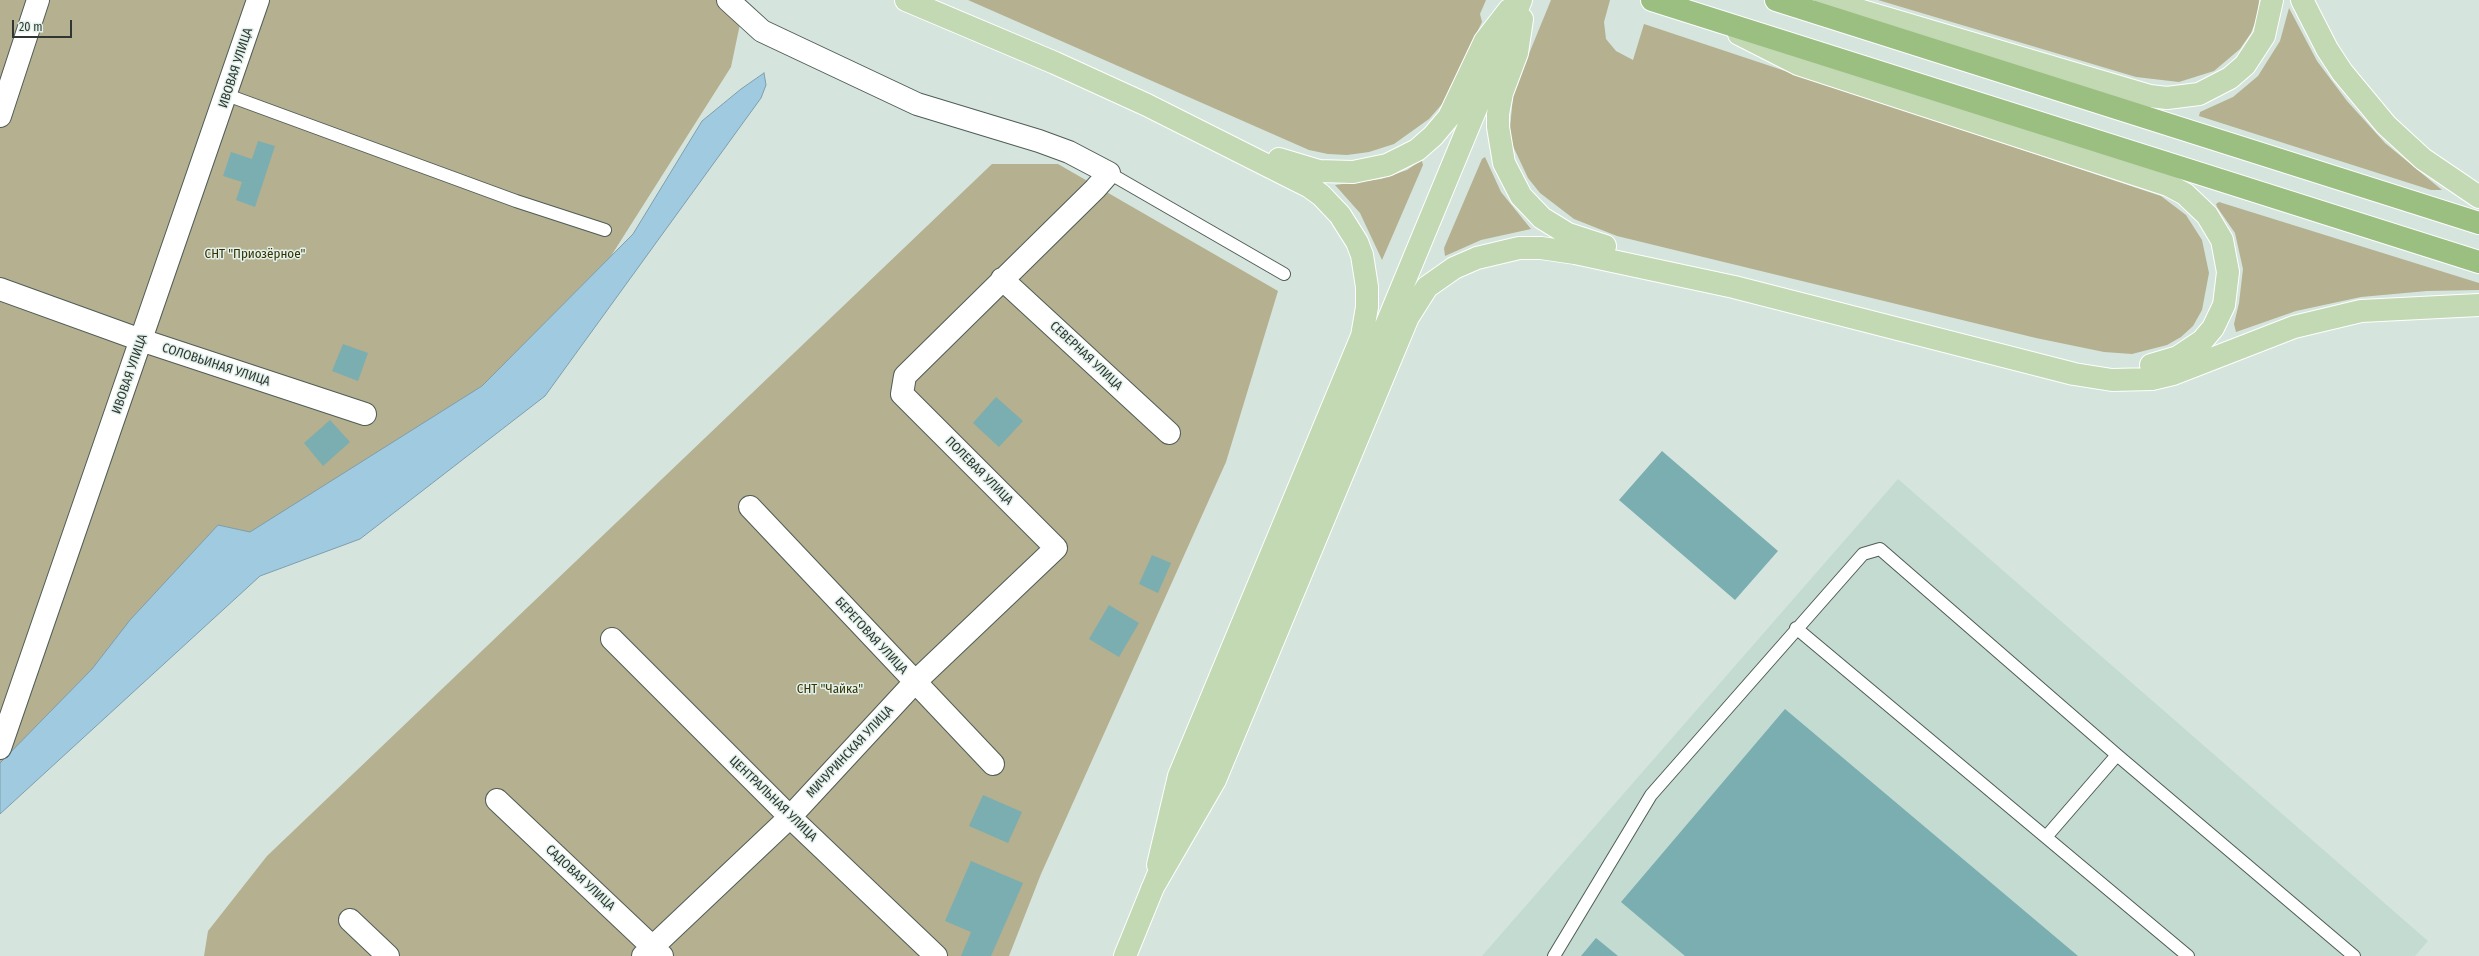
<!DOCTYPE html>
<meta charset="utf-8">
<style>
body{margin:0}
#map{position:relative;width:2479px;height:956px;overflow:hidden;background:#d5e5dd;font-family:"Fira Sans Condensed",sans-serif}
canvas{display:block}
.scale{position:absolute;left:12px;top:20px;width:60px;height:18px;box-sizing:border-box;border:2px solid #303633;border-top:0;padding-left:5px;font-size:12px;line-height:14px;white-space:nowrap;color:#303633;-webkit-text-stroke:3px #e2f2eb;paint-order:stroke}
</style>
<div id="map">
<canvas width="2479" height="956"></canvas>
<div class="scale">20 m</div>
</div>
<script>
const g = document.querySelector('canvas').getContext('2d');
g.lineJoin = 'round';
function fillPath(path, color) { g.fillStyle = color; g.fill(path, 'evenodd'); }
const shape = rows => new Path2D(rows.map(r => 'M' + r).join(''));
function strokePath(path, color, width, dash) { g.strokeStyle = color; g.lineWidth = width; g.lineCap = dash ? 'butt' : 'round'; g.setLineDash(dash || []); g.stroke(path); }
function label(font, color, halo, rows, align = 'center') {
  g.font = font + ' "Fira Sans Condensed",sans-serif'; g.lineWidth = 3; g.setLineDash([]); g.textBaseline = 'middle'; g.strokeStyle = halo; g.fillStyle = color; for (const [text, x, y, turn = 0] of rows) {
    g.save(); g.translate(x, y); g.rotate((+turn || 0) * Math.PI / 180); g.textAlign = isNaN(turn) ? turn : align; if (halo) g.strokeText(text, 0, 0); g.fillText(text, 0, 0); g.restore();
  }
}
const built = shape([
 [1898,479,2428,941,2415,956,1482,956]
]);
const green = shape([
 [0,0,745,0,731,67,538,371,214,586,0,785],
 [968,0,1486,0,1480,14,1482,22,1443,103,1429,119,1394,144,1369,152,1347,155,1328,154,1309,150],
 [1551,0,1610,0,1604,22,1606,39,1616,51,1633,60,1644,24,2161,196,2186,215,2202,240,2209,273,2202,310,2193,326,2181,337,2167,345,2132,354,2104,352,2036,338,1617,236,1574,219,1540,193,1528,178,1512,144,1510,129,1513,96,1517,83],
 [1878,0,2259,0,2258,15,2251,33,2240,49,2214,71,2179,82,2136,77],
 [2289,8,2317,61,2347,101,2385,143,2442,190,2431,190,2199,116,2200,112,2233,97,2258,76,2280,41],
 [1485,157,1501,192,1531,229,1481,240,1445,256,1444,248,1482,159],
 [1420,161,1422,161,1423,165,1382,260,1360,213,1335,185,1381,179,1407,170],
 [992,164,1058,164,1278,291,1226,462,1041,874,1009,956,204,956,208,931,267,856],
 [2219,202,2479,283,2479,290,2427,291,2361,297,2296,311,2236,332,2234,324,2239,303,2243,269,2235,233,2217,207,2216,204]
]);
const water = shape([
 [764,73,766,85,761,98,545,396,360,539,260,576,0,814,0,763,92,669,130,620,218,525,250,532,482,386,633,234,702,121,741,89,764,73]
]);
const building = shape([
 [258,141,275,146,255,207,236,200,242,182,223,176,231,152,252,159],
 [343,344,368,353,358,381,332,371],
 [996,397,1023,421,999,447,973,423],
 [330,420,350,442,323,466,304,443],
 [1662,451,1778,551,1735,600,1619,500],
 [1152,555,1171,563,1158,593,1139,584],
 [1109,605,1139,623,1119,657,1089,639],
 [1785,709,2078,956,1685,956,1621,902],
 [983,795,1022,812,1008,843,969,826],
 [971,861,1023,883,991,956,961,956,971,932,945,921],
 [1596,938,1618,956,1581,956]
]);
const lane = shape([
 [227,95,516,201,605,230],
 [1109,173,1284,274],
 [1796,628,2188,956],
 [2046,837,2117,755],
 [1554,956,1651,795,1863,554,1880,549,2117,755,2354,956]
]);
const street = shape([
 [0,116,38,0],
 [1002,279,1169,433],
 [0,289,141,340,365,414],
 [750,507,993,764],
 [612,639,790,817,936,956],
 [0,748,258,0],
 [497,800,662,956],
 [350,920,388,956],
 [643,956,790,817,915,682,1056,548,902,394,905,376,1095,189,1109,173,1069,152,1039,141,917,104,762,31,728,0]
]);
const primary = shape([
 [906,0,1055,63,1147,105,1310,187,1321,195,1340,215,1357,242,1362,255,1367,287,1367,307,1362,336,1179,776,1158,865],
 [1825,0,2150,96,2167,98,2199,94,2230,78,2245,65,2264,36,2272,0],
 [2302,0,2327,49,2342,72,2386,125,2423,159,2479,197],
 [1522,19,1517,53,1502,93,1498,114,1498,127,1504,163,1521,196,1542,218,1568,234,1605,246],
 [1739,34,1798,64,2168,185,2185,194,2207,215,2222,240,2228,272,2224,305,2213,328,2202,341,2178,357,2151,365],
 [1279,159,1319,171,1353,172,1387,165,1417,150,1433,136,1449,117,1485,41,1509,10],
 [1186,808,1521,0],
 [1152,889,1215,780,1408,317,1427,287,1454,268,1477,258,1519,248,1541,248,1575,253,1734,287,2074,374,2112,380,2152,379,2173,374,2294,327,2361,311,2479,305],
 [1125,956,1158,875]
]);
const highway = shape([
 [1652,0,2479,262],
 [1776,0,2479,223]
]);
const streetNames = [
 ["ИВОВАЯ УЛИЦА",236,68,-72],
 ["СЕВЕРНАЯ УЛИЦА",1086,356,43],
 ["СОЛОВЬИНАЯ УЛИЦА",216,365,18],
 ["ИВОВАЯ УЛИЦА",130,374,-71],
 ["ПОЛЕВАЯ УЛИЦА",979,471,45],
 ["БЕРЕГОВАЯ УЛИЦА",871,636,47],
 ["МИЧУРИНСКАЯ УЛИЦА",850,752,-47],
 ["ЦЕНТРАЛЬНАЯ УЛИЦА",773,799,44],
 ["САДОВАЯ УЛИЦА",580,878,43]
];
const parkNames = [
 ["СНТ \"Приозёрное\"",255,254],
 ["СНТ \"Чайка\"",830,689]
];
fillPath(built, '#c3dbd0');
fillPath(green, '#b5b08f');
fillPath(water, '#9fcae0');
strokePath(water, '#7e9eac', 1);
fillPath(building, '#7aaeb0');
strokePath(lane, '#4f5d56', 14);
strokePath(street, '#4f5d56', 24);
strokePath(primary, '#fff', 24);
strokePath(highway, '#fff', 24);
strokePath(lane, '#fff', 12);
strokePath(street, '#fff', 22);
strokePath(primary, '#c2d9b3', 22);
strokePath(highway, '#9abf81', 22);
label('13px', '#303633', '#e2f2eb', streetNames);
label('13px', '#383100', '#e2f2eb', parkNames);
</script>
